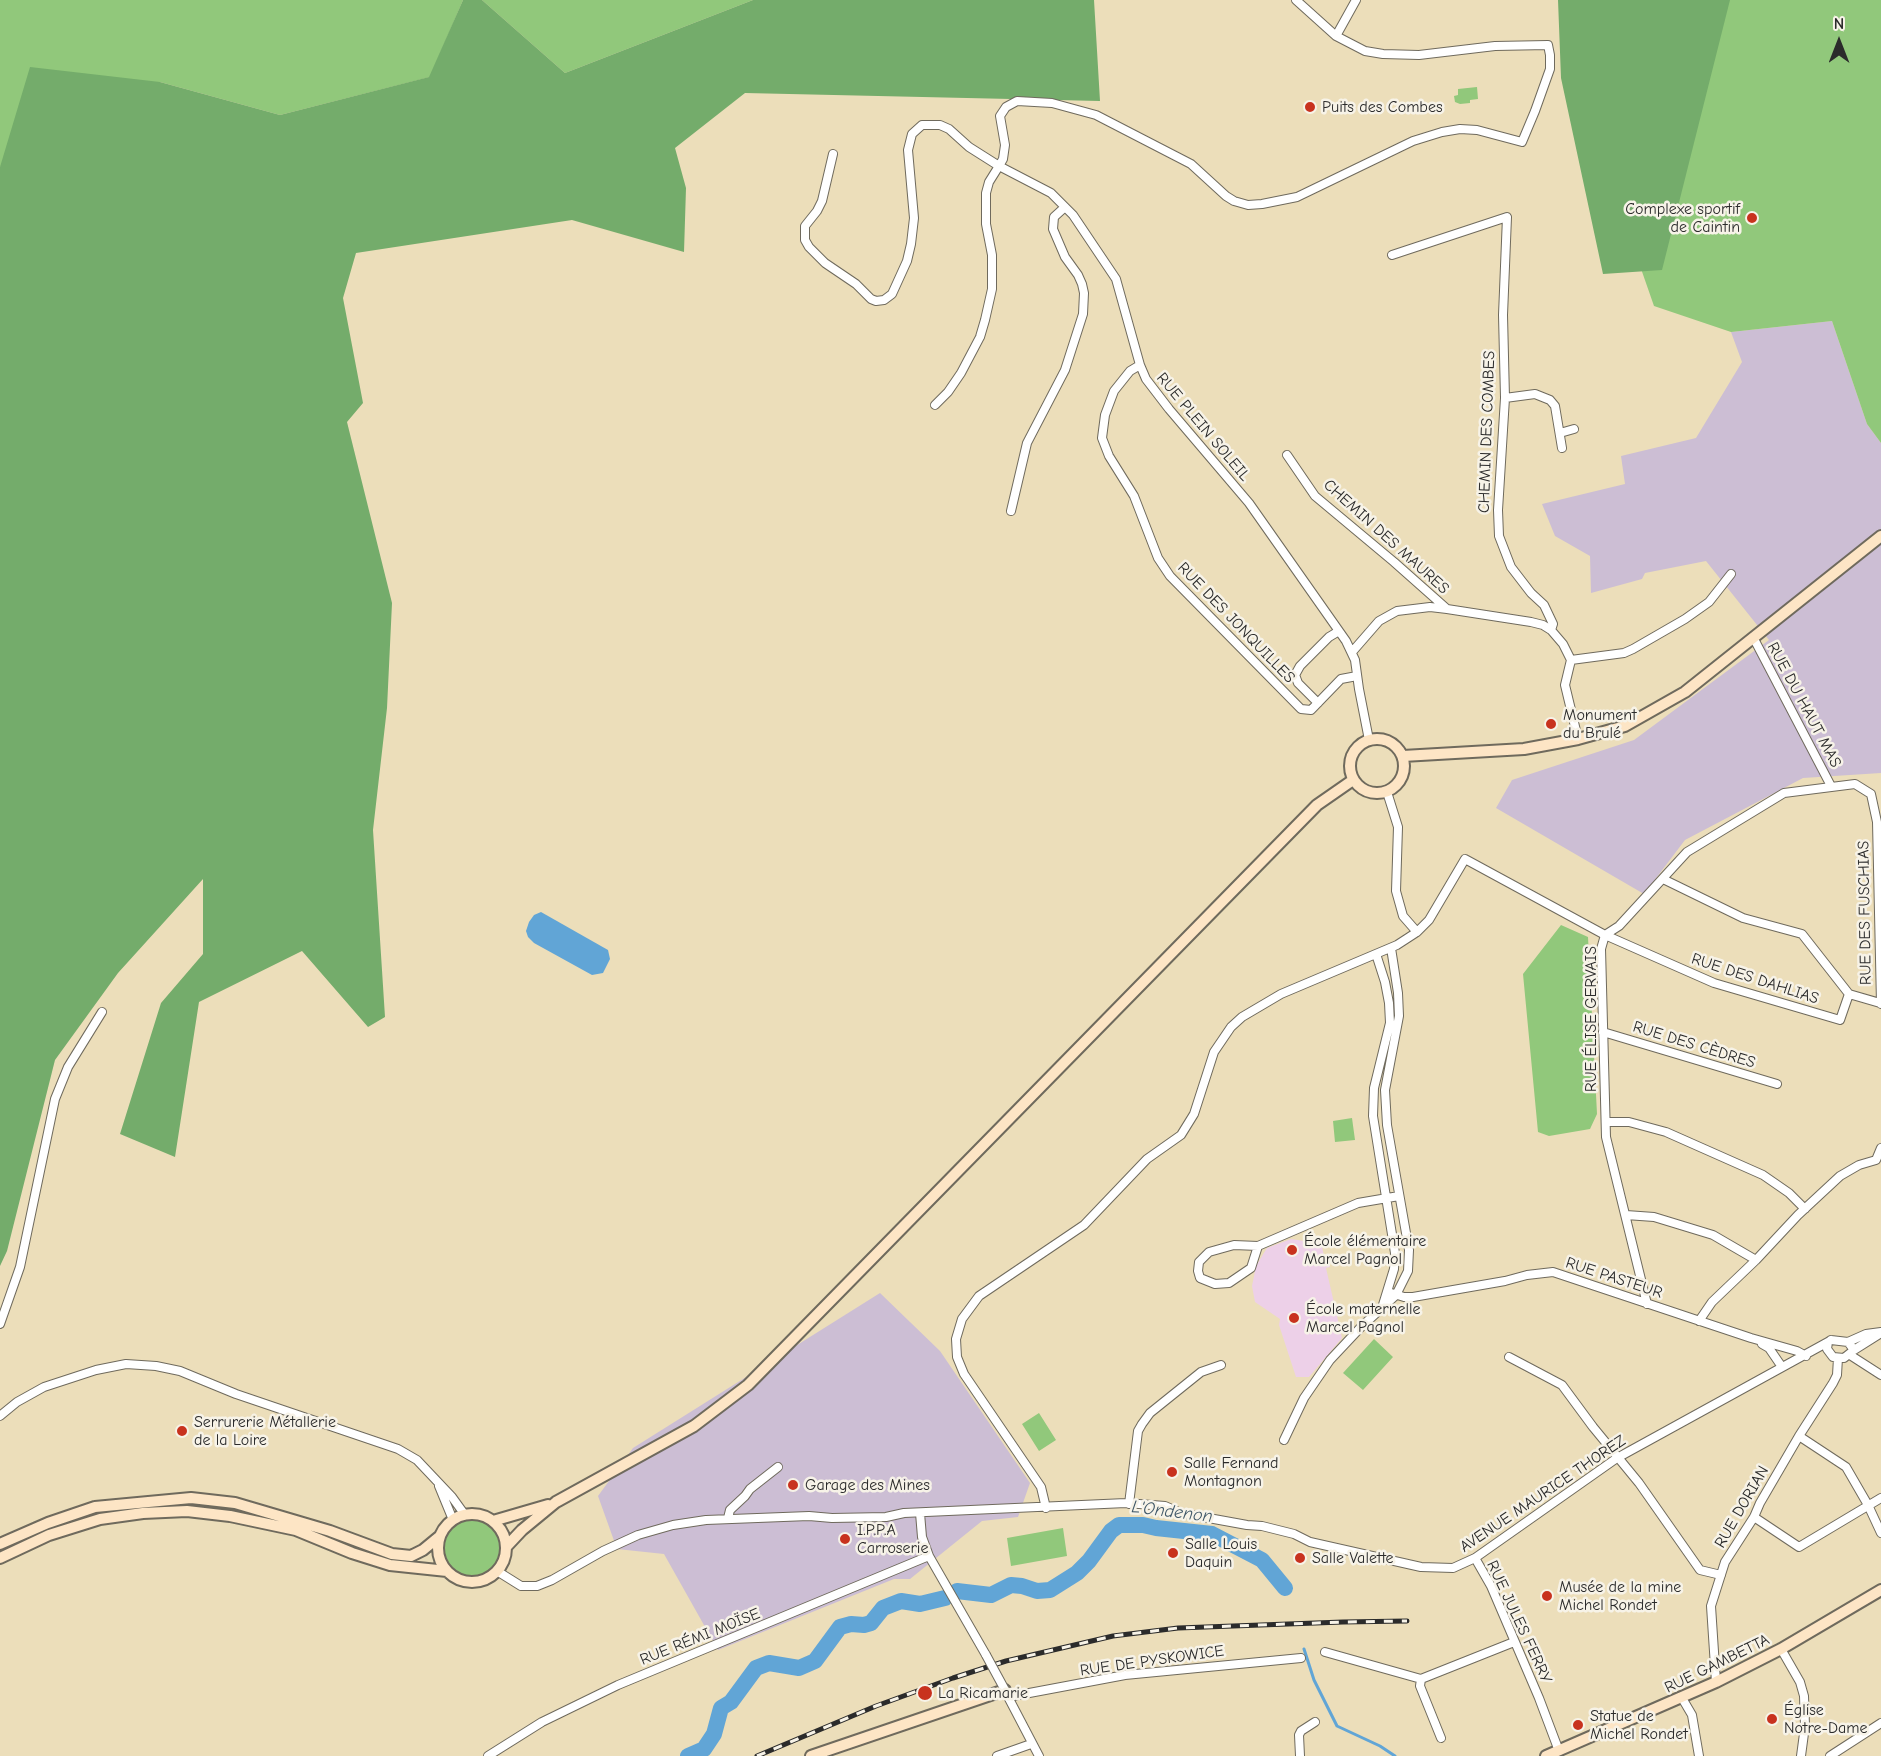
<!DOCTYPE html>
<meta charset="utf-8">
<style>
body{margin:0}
#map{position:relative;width:1881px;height:1756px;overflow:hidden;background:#ecdeba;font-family:"Comic Neue",sans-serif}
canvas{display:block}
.north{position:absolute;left:1809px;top:12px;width:60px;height:60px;-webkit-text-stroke:4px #f7f3e8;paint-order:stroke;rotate:0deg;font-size:16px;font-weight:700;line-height:24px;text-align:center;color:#2b2b2b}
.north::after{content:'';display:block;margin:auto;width:21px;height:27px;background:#2b2b2b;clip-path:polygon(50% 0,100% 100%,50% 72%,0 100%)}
</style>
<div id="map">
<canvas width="1881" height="1756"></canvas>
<div class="north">N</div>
</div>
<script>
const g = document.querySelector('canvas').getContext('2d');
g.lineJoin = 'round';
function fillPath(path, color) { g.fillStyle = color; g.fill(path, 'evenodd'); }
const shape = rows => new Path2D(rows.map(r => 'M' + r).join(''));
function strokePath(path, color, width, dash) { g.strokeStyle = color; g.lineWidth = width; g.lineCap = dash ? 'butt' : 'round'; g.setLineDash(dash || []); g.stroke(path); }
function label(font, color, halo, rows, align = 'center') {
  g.font = font + ' "Comic Neue",sans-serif'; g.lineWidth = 5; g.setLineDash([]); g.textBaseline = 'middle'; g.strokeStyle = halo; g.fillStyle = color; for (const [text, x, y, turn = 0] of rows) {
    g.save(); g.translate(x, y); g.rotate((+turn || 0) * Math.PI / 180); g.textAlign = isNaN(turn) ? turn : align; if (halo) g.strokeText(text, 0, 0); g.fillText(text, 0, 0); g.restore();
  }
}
const built = shape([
 [1320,1238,1324,1256,1328,1255,1330,1267,1326,1268,1342,1338,1309,1377,1296,1377,1279,1325,1280,1319,1255,1302,1252,1286,1256,1266,1267,1248,1291,1239,1304,1241]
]);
const industrial = shape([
 [1832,321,1867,424,1881,443,1881,773,1803,778,1685,840,1644,894,1496,808,1512,780,1634,740,1769,640,1706,561,1645,573,1642,579,1591,593,1590,556,1555,536,1542,504,1625,484,1621,456,1696,438,1742,362,1731,332],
 [880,1293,940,1351,1030,1483,1018,1517,982,1521,910,1579,894,1579,718,1650,664,1554,617,1549,598,1496,633,1448]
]);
const green = shape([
 [0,0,463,0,430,77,280,115,160,82,0,167],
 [482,0,753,0,565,73],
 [1571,0,1881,0,1881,443,1867,424,1832,321,1731,332,1654,306,1593,131],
 [1477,87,1478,99,1470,100,1470,103,1460,104,1455,102,1454,96,1458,95,1458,89],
 [1561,925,1588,937,1597,1114,1590,1129,1549,1136,1538,1132,1523,974],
 [1352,1118,1355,1140,1335,1142,1333,1121],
 [1374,1339,1393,1357,1363,1390,1343,1373],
 [1039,1413,1056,1440,1039,1451,1022,1424],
 '443 1548a29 29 0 1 1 58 0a29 29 0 1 1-58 0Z',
 [1063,1528,1067,1556,1011,1566,1007,1538]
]);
const forest = shape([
 [463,0,482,0,565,73,753,0,1094,0,1100,101,745,93,675,148,686,188,684,252,572,220,356,253,343,298,363,403,347,422,392,603,387,708,373,830,385,1017,368,1027,302,951,199,1002,175,1157,120,1134,161,1003,203,954,203,879,118,973,55,1060,7,1251,0,1266,0,167,30,67,160,82,280,115,429,77],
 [1558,0,1730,0,1662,270,1603,274,1561,78]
]);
const water = shape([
 [541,912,608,950,610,959,603,973,592,975,534,943,528,937,526,931,529,922,534,915]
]);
const stream = shape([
 [1304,1649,1314,1680,1337,1726,1380,1746,1395,1756]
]);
const river = shape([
 [957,1591,991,1595,1011,1585,1022,1586,1037,1591,1050,1590,1077,1573,1089,1561,1111,1531,1119,1525,1143,1525,1156,1528,1212,1534,1262,1560,1285,1588],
 [688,1756,704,1749,714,1734,721,1708,731,1702,756,1668,769,1663,799,1668,815,1661,840,1627,851,1624,864,1625,871,1623,883,1608,901,1601,920,1604,945,1598]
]);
const street = shape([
 [1296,0,1336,36,1365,51,1383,54,1419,55,1495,46,1548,45,1550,55,1550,69,1535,111,1522,142,1477,130,1460,129,1442,132,1413,141,1297,197,1262,204,1248,205,1234,201,1226,196,1191,164,1096,115,1052,103,1017,101,1006,107,1000,116,1005,145,1003,159,999,166,1051,193,1073,215,1116,279,1140,365,1146,379,1169,409,1249,503,1346,641,1355,660,1359,689,1369,740],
 [1336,36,1356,0],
 [833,154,822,201,817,211,805,226,805,240,809,247,825,263,856,284,871,299,876,301,884,300,892,294,907,261,911,244,914,218,908,150,912,134,922,125,940,125,949,129,969,147,999,166,989,182,986,193,986,224,992,255,992,289,985,320,980,337,961,373,948,392,935,405],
 [1392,255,1507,217,1503,315,1505,398,1498,510,1499,536,1511,567,1531,593,1544,605,1553,624,1551,630],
 [1140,365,1130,371,1114,391,1105,415,1102,438,1109,456,1134,496,1158,558,1170,576,1301,709,1311,710,1341,679,1357,676],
 [1505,398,1535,394,1550,400,1555,406,1562,448],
 [1560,433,1574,429],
 [1287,455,1315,496,1394,562,1447,609,1531,622,1543,625,1551,630,1563,644,1571,660,1565,685,1578,739],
 [1011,511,1027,443,1065,370,1083,314,1084,293,1082,284,1078,275,1065,257,1053,229,1054,217,1065,207],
 [1753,637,1831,786],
 [1352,652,1379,621,1397,611,1430,607,1447,609],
 [1571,660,1624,653,1633,649,1685,619,1709,602,1731,574],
 [1318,703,1298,683,1295,675,1300,666,1329,637,1339,631],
 [1387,792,1398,827,1396,891,1403,916,1417,932],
 [1663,879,1743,918,1802,934,1849,994,1880,1003],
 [1376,954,1385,982,1389,1003,1390,1023,1374,1088,1373,1116,1395,1253,1394,1269,1382,1308],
 [1603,1032,1777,1084],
 [1606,1122,1629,1122,1666,1132,1763,1175,1789,1193,1805,1209],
 [1626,1215,1654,1217,1713,1235,1756,1260],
 [1258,1246,1251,1268,1229,1283,1215,1284,1200,1278,1198,1271,1199,1262,1209,1252,1234,1245,1258,1246,1358,1203,1399,1196],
 [1388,1292,1404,1297,1413,1297,1505,1281,1527,1275,1553,1272,1751,1338,1797,1351,1806,1356],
 [1647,1304,1606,1137,1601,949,1605,935,1619,926,1687,852,1784,793,1855,784,1871,794,1877,822,1881,1004],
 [1699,1321,1712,1302,1756,1260,1798,1215,1840,1176,1859,1165,1876,1160,1881,1148],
 [0,1324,20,1267,55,1099,68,1067,102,1012],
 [1831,1340,1848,1342,1854,1350,1844,1358,1833,1357,1827,1349,1828,1342,1831,1340],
 [1848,1342,1866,1334,1881,1332],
 [1762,1344,1769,1348,1782,1367],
 [1854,1350,1881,1333],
 [1850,1355,1881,1375],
 [1509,1357,1562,1385,1593,1427,1639,1483,1700,1570,1721,1575],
 [0,1416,17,1402,44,1387,96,1370,126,1364,156,1366,180,1371,236,1394,398,1449,417,1460,452,1497,465,1515],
 [1799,1436,1846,1467,1868,1505,1881,1533],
 [1284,1440,1304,1398,1330,1360,1361,1327,1396,1295,1408,1271,1409,1250,1387,1125,1385,1090,1399,1016,1398,993,1391,948],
 [439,1486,453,1520],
 [1129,1504,1138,1431,1142,1424,1150,1413,1201,1372,1221,1365],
 [1046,1508,1041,1487,964,1374,957,1357,956,1339,962,1319,979,1296,1084,1225,1147,1159,1181,1135,1194,1114,1214,1052,1231,1027,1242,1017,1281,994,1397,945,1417,932,1429,920,1465,859,1605,935,1714,983,1840,1020,1849,994],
 [920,1513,922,1537,929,1556,986,1655],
 [1754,1517,1799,1547,1881,1498],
 [728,1518,730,1510,745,1496,750,1489,778,1467],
 [1475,1558,1491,1586,1539,1698,1559,1751],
 [497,1571,521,1586,537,1586,552,1580,603,1551,638,1535,673,1525,706,1520,809,1516,832,1518,886,1517,904,1513,1126,1503,1165,1506,1181,1513,1247,1525,1262,1526,1294,1534,1310,1542,1421,1567,1453,1568,1475,1558,1617,1458,1828,1342],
 [1781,1649,1800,1682,1804,1696,1805,1726,1801,1756],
 [1325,1652,1421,1679,1514,1642],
 [1421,1679,1420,1686,1441,1738],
 [1716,1682,1711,1606,1725,1562,1754,1517,1760,1503,1799,1436,1833,1383,1837,1375,1838,1358],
 [1006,1693,1039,1756],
 [1008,1697,1125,1675,1301,1658],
 [1682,1698,1692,1715,1699,1756],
 [488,1756,542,1722,618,1685,929,1556],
 [997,1756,1031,1744],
 [1300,1756,1299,1735,1301,1731,1315,1722],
 [1830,1756,1881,1723]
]);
const secondary = shape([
 '1350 766a27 27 0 1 1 54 0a27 27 0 1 1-54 0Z',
 [1403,756,1524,749,1578,739,1625,726,1685,692,1881,536],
 '438 1548a34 34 0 1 1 68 0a34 34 0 1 1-68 0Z',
 [493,1521,548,1505],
 [0,1544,48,1523,95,1507,191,1498,235,1503,330,1531,392,1554,411,1556,423,1550,440,1536],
 [506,1547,522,1530,556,1502,694,1426,748,1385,1317,805,1353,780],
 [0,1558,49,1535,100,1519,143,1513,187,1511,230,1516,296,1530,352,1553,390,1565,447,1571],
 [811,1756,1005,1690],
 [1546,1756,1716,1682,1781,1649,1881,1590]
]);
const rail = shape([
 [757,1756,876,1706,953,1678,1006,1661,1113,1636,1178,1628,1343,1622,1407,1621]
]);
const streetBridge = shape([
 [986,1655,1005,1690]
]);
const markers = [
 [1310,107,6,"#c8321e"],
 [1752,218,6,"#c8321e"],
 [1551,724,6,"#c8321e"],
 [1292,1250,6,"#c8321e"],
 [1294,1318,6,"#c8321e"],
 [182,1431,6,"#c8321e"],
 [1172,1472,6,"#c8321e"],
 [793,1485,6,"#c8321e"],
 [845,1539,6,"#c8321e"],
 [1173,1553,6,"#c8321e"],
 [1300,1558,6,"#c8321e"],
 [1547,1596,6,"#c8321e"],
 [925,1693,8,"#c8321e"],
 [1772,1719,6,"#c8321e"],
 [1578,1725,6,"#c8321e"]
];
const poiNames = [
 ["Puits des Combes",1322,107],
 ["Complexe sportif",1740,209,"right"],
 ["de Caintin",1740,227,"right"],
 ["Monument",1563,715],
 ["du Brulé",1563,733],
 ["École élémentaire",1304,1241],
 ["Marcel Pagnol",1304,1259],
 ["École maternelle",1306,1309],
 ["Marcel Pagnol",1306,1327],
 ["Serrurerie Métallerie",194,1422],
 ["de la Loire",194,1440],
 ["Salle Fernand",1184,1463],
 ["Montagnon",1184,1481],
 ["Garage des Mines",805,1485],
 ["I.P.P.A",857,1530],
 ["Carroserie",857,1548],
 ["Salle Louis",1185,1544],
 ["Daquin",1185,1562],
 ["Salle Valette",1312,1558],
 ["Musée de la mine",1559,1587],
 ["Michel Rondet",1559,1605],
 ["La Ricamarie",938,1693],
 ["Église",1784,1710],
 ["Notre-Dame",1784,1728],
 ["Statue de",1590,1716],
 ["Michel Rondet",1590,1734]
];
const streetNames = [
 ["RUE PLEIN SOLEIL",1203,427,50],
 ["CHEMIN DES COMBES",1487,432,-88],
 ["CHEMIN DES MAURES",1386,537,42],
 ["RUE DES JONQUILLES",1236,623,46],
 ["RUE DU HAUT MAS",1804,705,62],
 ["RUE DES FUSCHIAS",1865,913,-91],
 ["RUE DES DAHLIAS",1755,979,18],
 ["RUE ÉLISE GERVAIS",1591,1019,-90],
 ["RUE DES CÈDRES",1694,1045,17],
 ["RUE PASTEUR",1614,1278,18],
 ["AVENUE MAURICE THOREZ",1543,1494,-34],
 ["RUE DORIAN",1742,1507,-60],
 ["RUE JULES FERRY",1519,1622,65],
 ["RUE RÉMI MOÏSE",700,1637,-22],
 ["RUE DE PYSKOWICE",1152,1661,-8],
 ["RUE GAMBETTA",1717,1664,-26]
];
const waterNames = [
 ["L'Ondenon",1172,1512,7]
];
fillPath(built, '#edd0e8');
fillPath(industrial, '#ccbed4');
fillPath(green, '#91c87b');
fillPath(forest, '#74ac6b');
fillPath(water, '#61a5d6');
strokePath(stream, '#61a5d6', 3);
strokePath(river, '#61a5d6', 16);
strokePath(street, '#6f6a5d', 10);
strokePath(secondary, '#6f6a5d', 14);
strokePath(street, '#fff', 8);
strokePath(secondary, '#fde5c5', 10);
strokePath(rail, '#2b2b2b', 5);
strokePath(rail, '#f7f3e8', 3, [9]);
strokePath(streetBridge, '#6f6a5d', 10, []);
strokePath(streetBridge, '#fff', 8);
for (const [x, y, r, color] of markers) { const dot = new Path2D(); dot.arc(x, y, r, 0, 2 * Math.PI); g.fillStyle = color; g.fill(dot); strokePath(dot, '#f7f3e8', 2); }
label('16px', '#2b2b2b', '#f7f3e8', poiNames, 'left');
label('16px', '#2b2b2b', '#f7f3e8', streetNames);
label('italic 18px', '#3e5667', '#f7f3e8', waterNames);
</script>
